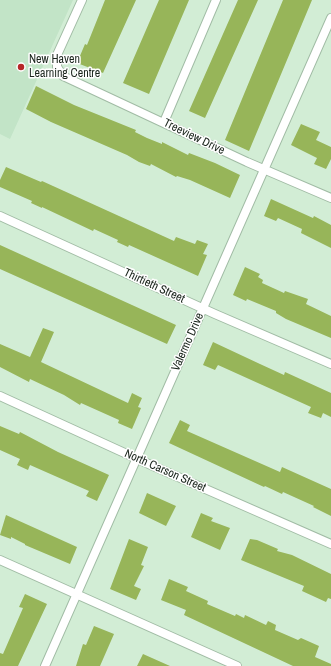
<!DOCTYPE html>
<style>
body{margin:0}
canvas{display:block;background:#d2edd5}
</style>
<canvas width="331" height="666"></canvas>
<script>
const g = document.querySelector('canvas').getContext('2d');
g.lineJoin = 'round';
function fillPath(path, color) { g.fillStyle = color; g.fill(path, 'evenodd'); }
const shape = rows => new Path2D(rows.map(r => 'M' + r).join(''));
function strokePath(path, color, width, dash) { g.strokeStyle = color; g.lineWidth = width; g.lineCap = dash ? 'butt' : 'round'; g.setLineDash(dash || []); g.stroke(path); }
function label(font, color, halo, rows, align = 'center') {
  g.font = font + ' "Archivo Narrow",sans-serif'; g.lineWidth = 3; g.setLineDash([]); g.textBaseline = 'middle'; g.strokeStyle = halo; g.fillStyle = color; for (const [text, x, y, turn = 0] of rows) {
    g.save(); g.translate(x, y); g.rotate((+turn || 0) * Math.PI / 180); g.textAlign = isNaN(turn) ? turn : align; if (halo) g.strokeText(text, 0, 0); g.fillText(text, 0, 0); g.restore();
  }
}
const built = shape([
 [0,0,73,0,10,139,0,134]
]);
const building = shape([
 [105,0,136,0,103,73,77,63,85,44,87,45],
 [159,0,189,0,149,94,123,83],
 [238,0,258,0,205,118,189,111],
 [283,0,312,0,249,151,225,140],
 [36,86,74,105,136,130,135,132,147,138,162,144,162,142,188,155,189,153,215,163,240,175,230,198,190,180,177,176,176,177,151,164,150,166,139,162,127,155,51,122,26,109],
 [301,124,320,132,316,140,331,147,331,159,326,169,314,164,317,158,291,145],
 [6,167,41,182,42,181,174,241,176,237,195,244,197,240,208,244,203,254,207,255,198,276,129,245,128,247,117,242,118,240,94,229,93,231,42,207,42,208,31,203,32,201,0,187,0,180],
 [271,199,313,218,314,216,331,225,331,248,301,233,302,229,278,218,276,221,264,216],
 [0,245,176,325,167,344,0,269],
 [245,267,260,274,258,277,263,280,262,283,284,293,285,291,308,299,306,304,331,316,331,338,286,319,276,313,276,311,247,299,246,301,233,295],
 [43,328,54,332,41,362,128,403,132,393,142,398,138,407,141,408,132,429,118,423,119,420,81,403,80,405,64,395,30,379,29,382,0,367,0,344,30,357],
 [213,342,260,364,284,375,285,372,331,393,331,417,323,413,321,418,308,413,311,407,218,365,215,370,203,365],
 [180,420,190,425,187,431,280,472,282,467,331,489,331,516,313,507,314,506,283,492,282,494,265,486,264,487,169,443],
 [0,426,19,434,20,432,58,452,109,475,97,501,86,496,89,491,30,465,28,470,17,465,20,459,0,450],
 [147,493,176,506,166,526,139,513],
 [201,513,213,518,211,521,230,528,220,550,191,537],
 [6,515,77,547,70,564,25,545,25,544,11,537,11,539,0,535],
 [129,539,148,547,141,565,144,566,134,586,141,589,136,600,110,589],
 [250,539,257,540,278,549,277,551,292,555,331,574,331,599,328,598,326,602,302,591,304,586,241,560],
 [169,579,188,587,186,591,208,601,207,604,235,616,236,614,244,618,245,615,266,625,268,621,276,625,275,630,298,640,301,638,319,646,315,657,331,664,331,666,293,666,184,615,186,610,161,600],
 [25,594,47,604,18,666,0,666,0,653,3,654,23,608,19,607],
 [94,626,114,634,100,666,76,666,83,644,86,645],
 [143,654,170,666,137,666]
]);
const minor = shape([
 [82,0,57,55,57,67,63,76,247,162,331,198],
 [164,122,216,0],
 [0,216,215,314,331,364],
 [0,396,153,466,331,544],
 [0,560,237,666],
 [45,666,331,18]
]);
const markers = [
 [21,67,4,"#b62627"]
];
const poiNames = [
 ["New Haven",29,60],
 ["Learning Centre",29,74]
];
const streetNames = [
 ["Treeview Drive",194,137,26],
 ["Thirtieth Street",154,286,25],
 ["Valermo Drive",188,342,-66],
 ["North Carson Street",165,471,24]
];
fillPath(built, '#c2e4c7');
fillPath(building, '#97b559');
strokePath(minor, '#a1bca5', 10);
strokePath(minor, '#fff', 8);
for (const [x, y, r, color] of markers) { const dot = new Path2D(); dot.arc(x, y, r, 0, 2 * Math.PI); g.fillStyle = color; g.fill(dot); strokePath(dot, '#fff', 1.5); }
label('12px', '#1a251c', '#fff', poiNames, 'left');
label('12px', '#1a251c', '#fff', streetNames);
</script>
